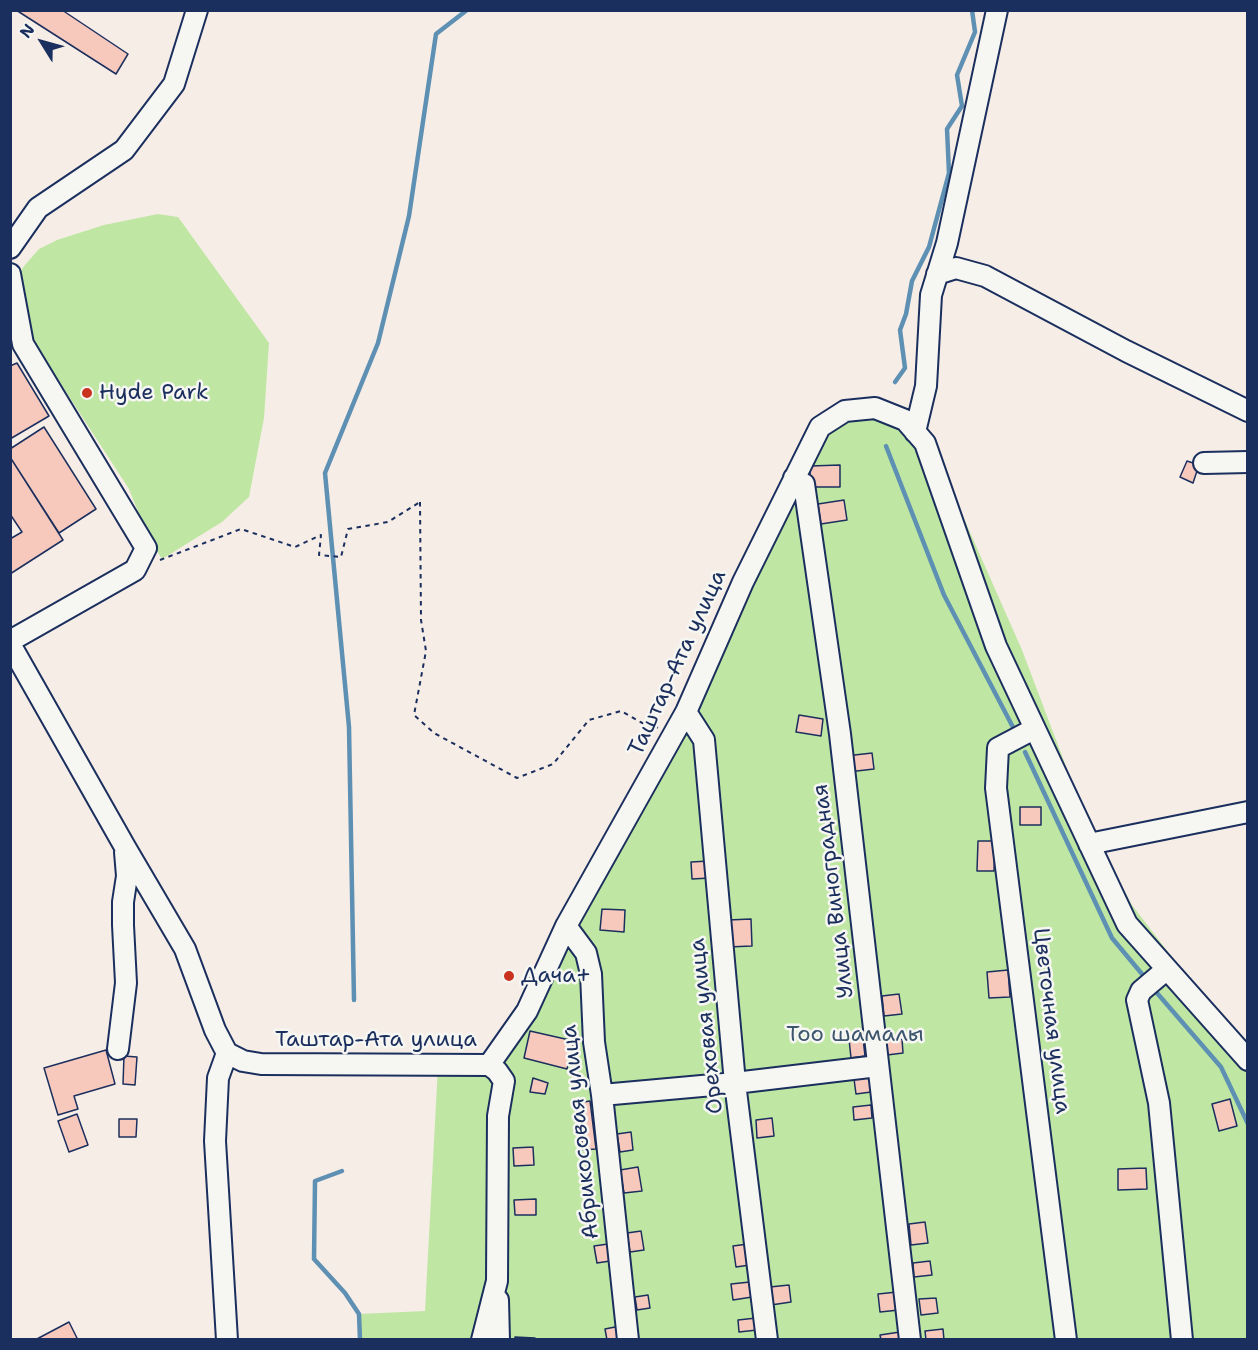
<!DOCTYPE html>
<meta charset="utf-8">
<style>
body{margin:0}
#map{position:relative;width:1258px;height:1350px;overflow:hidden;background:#f6ede7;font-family:"Shantell Sans",sans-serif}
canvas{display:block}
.frame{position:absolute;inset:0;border:12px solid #1b2f5e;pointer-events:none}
.north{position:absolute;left:12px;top:12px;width:60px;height:60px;-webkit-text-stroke:4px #f6f6f2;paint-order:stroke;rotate:307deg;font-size:16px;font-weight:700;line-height:24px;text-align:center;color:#1b2f5e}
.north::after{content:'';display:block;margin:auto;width:21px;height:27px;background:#1b2f5e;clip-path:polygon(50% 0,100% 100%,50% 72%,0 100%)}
</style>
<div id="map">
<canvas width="1258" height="1350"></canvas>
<div class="frame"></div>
<div class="north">N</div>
</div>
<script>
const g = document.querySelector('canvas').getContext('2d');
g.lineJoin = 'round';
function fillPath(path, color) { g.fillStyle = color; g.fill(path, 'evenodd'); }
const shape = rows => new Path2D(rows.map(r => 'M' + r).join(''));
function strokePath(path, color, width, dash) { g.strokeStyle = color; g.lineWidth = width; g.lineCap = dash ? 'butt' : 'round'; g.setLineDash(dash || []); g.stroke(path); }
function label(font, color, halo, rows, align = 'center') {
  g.font = font + ' "Shantell Sans",sans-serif'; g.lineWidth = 5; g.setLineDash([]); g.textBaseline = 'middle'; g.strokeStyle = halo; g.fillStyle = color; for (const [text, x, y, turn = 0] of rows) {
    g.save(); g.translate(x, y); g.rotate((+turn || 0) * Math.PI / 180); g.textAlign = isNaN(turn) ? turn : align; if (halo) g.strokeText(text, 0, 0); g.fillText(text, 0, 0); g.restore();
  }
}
const green = shape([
 [158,214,178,217,269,343,264,418,249,497,222,522,162,559,149,539,129,489,31,338,17,278,24,266,39,249,57,240,104,225],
 [845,411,905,420,946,478,1022,650,1086,819,1132,905,1178,965,1247,1041,1247,1339,360,1340,359,1314,425,1311,438,1066,489,1064,527,1011,820,427]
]);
const stream = shape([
 [895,382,905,368,900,330,906,314,912,281,929,247,949,173,947,129,962,106,957,75,975,32,972,10],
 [886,446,944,595,1016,733],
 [1025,752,1112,938,1147,980],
 [1157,993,1221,1067,1248,1124],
 [354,1000,349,727,325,473,378,343,409,216,436,34,467,10],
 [342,1171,315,1181,314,1259,345,1293,359,1314,360,1340]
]);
const building = shape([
 [16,10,62,10,128,54,116,74,16,10],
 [17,363,49,416,10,439,10,366,17,363],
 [44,427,96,509,59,533,10,457,10,449,44,427],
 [10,457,63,540,10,574,10,539,22,532,10,514,10,457],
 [1187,461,1199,465,1193,483,1180,477,1187,461],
 [840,465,840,487,810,487,810,466,840,465],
 [844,500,847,520,821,524,818,504,844,500],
 [799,715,823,719,821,736,796,732,799,715],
 [872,753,874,769,848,772,846,756,872,753],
 [1020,807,1041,807,1041,825,1020,825,1020,807],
 [978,841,995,841,994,871,977,871,978,841],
 [709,861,710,878,692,879,691,862,709,861],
 [602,909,625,910,624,932,600,930,602,909],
 [751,919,752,946,728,947,728,920,751,919],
 [1008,970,1010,997,989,998,987,972,1008,970],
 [899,994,902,1014,884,1016,882,996,899,994],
 [530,1031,574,1041,567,1069,524,1058,530,1031],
 [863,1038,865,1056,851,1058,849,1039,863,1038],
 [902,1039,903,1053,887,1055,886,1041,902,1039],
 [106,1050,115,1084,74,1096,78,1109,58,1115,44,1068,106,1050],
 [124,1056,137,1057,135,1085,123,1084,124,1056],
 [870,1077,871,1092,856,1094,854,1079,870,1077],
 [533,1078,548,1083,545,1094,530,1092,533,1078],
 [1230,1099,1237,1126,1219,1131,1212,1104,1230,1099],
 [590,1101,596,1149,583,1150,577,1103,590,1101],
 [871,1105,872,1118,854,1120,853,1107,871,1105],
 [77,1114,88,1145,69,1152,58,1121,77,1114],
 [772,1118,774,1136,757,1138,756,1120,772,1118],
 [119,1119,137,1119,136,1137,119,1137,119,1119],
 [631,1132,633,1150,620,1152,617,1134,631,1132],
 [533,1147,534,1165,514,1166,513,1148,533,1147],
 [638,1167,642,1191,624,1193,620,1170,638,1167],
 [1146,1168,1147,1189,1118,1190,1118,1169,1146,1168],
 [536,1199,536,1215,515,1215,514,1200,536,1199],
 [925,1222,928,1243,911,1245,909,1224,925,1222],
 [641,1231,644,1250,630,1252,627,1233,641,1231],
 [608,1244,610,1261,597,1263,594,1246,608,1244],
 [748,1244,750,1265,736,1267,733,1246,748,1244],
 [930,1261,932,1275,914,1277,913,1263,930,1261],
 [750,1282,752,1297,733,1300,731,1284,750,1282],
 [789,1285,791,1302,771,1305,770,1287,789,1285],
 [897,1292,899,1310,880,1312,878,1294,897,1292],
 [648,1295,650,1308,637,1310,635,1297,648,1295],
 [936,1298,938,1313,921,1315,919,1299,936,1298],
 [756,1318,757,1330,739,1332,738,1320,756,1318],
 [69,1322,78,1340,35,1340,69,1322],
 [620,1326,622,1340,607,1340,605,1329,620,1326],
 [943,1329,944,1340,926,1340,925,1331,943,1329],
 [900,1332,901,1340,881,1340,880,1335,900,1332],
 [515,1337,535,1338,535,1340,515,1340,515,1337]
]);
const path = shape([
 [420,502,421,620,426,651,414,715,434,733,517,778,553,764,589,720,621,711,653,729,658,727],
 [160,560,241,529,295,547,321,535,319,555,341,557,348,529,388,522,420,502]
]);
const minor = shape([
 [10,248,38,208,124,150,174,84,197,10],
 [10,274,23,344,146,548,135,570,10,641],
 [937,274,956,268,985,276,1126,351,1248,411],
 [915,432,926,386,931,295,947,243,997,10],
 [1204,463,1248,462],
 [794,478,804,484,840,734,910,1340],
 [10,644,125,847,185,949,215,1030,227,1053,243,1061,261,1064,489,1065,527,1011,566,926,686,712,743,582,820,427,845,411,875,408,905,420,925,443,996,646,1127,924,1248,1060],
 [686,712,704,740,735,1083,767,1340],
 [1034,729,998,748,996,788,1066,1340],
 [1089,844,1248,812],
 [566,926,586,953,591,974,594,1042,602,1095,628,1340],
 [1167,969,1141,991,1137,1000,1159,1103,1182,1340],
 [118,1049,126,983,123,925,123,902,127,876,125,852],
 [602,1095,735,1083,878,1066],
 [498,1300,499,1340],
 [227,1340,215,1141,218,1078,227,1053],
 [482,1340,497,1281,498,1116,504,1081,497,1071,489,1065]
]);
const markers = [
 [87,393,6,"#c8321e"],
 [509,976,6,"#c8321e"]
];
const poiNames = [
 ["Hyde Park",99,393],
 ["Дача+",521,976]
];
const streetNames = [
 ["Таштар-Ата улица",678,663,-65],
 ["Улица Виноградная",834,891,-97],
 ["Цветочная улица",1051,1021,83],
 ["Ореховая улица",707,1026,-96],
 ["Таштар-Ата улица",376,1040],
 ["Абрикосовая улица",581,1132,-96]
];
const parkNames = [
 ["Тоо шамалы",855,1035]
];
fillPath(green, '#bfe7a3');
strokePath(stream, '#5e90b3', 4.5);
fillPath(building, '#f7c9bd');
strokePath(building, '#1b2f5e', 1.5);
strokePath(minor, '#1b2f5e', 24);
strokePath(path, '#1b2f5e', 2, [4.5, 4.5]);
strokePath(minor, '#f6f6f2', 20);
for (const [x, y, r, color] of markers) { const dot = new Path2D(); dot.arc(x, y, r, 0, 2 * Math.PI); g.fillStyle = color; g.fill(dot); strokePath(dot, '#f6f6f2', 2); }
label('22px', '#1b2f5e', '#f6f6f2', poiNames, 'left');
label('22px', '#1b2f5e', '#f6f6f2', streetNames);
label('22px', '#3c546c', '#f6f6f2', parkNames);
</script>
